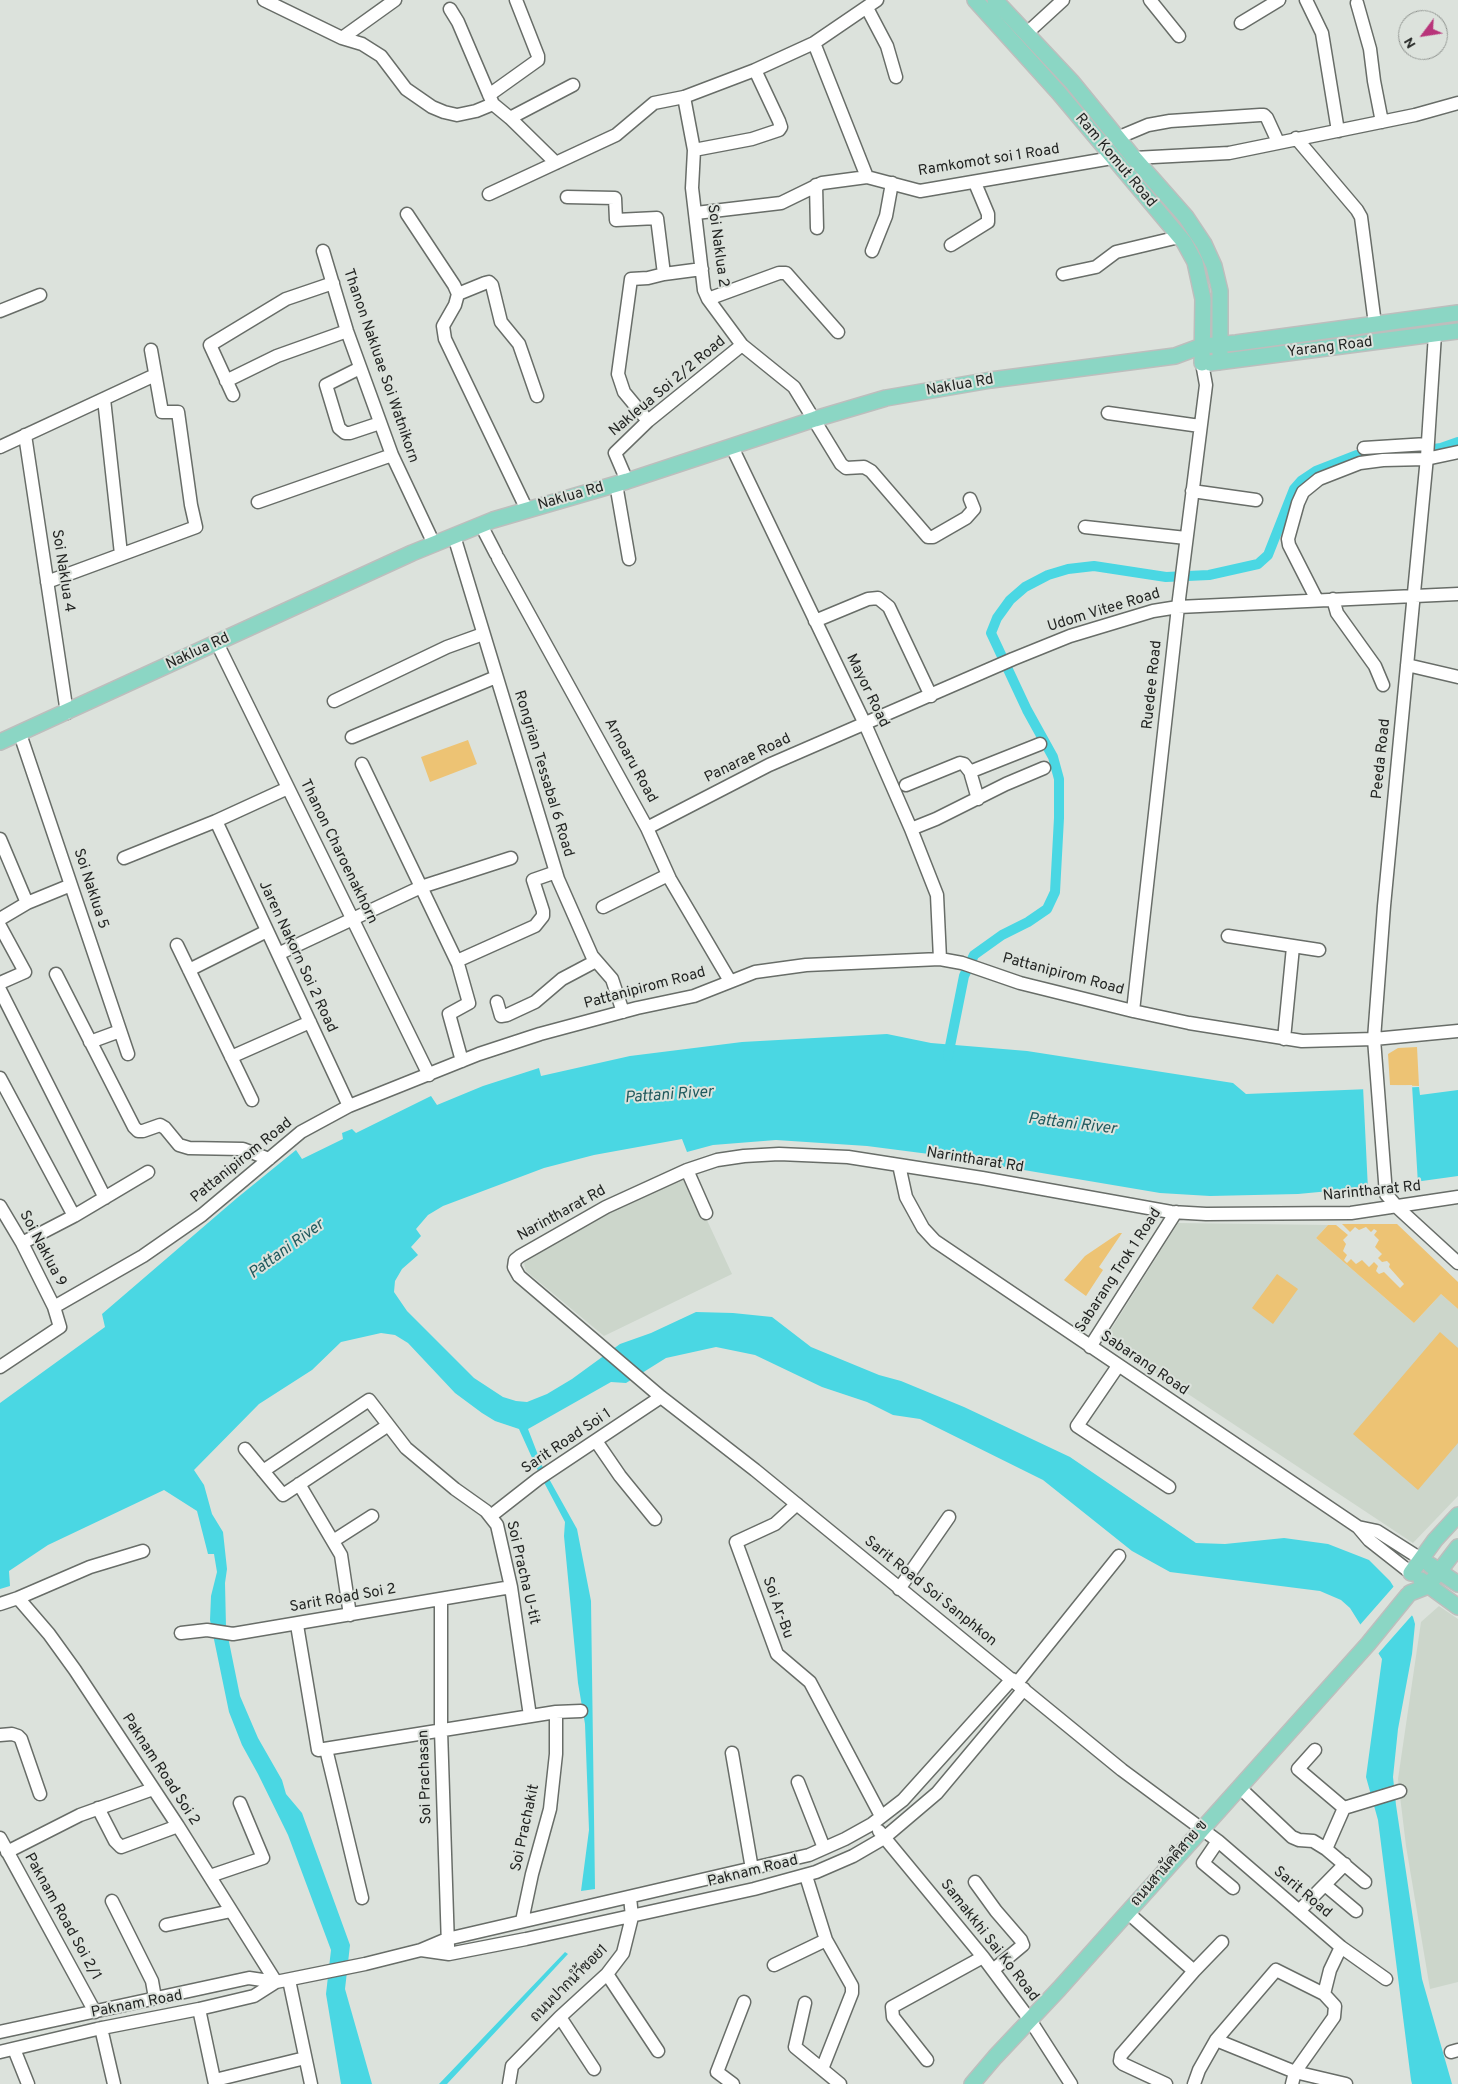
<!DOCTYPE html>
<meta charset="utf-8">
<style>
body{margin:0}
#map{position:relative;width:1458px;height:2084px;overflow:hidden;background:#dce2dc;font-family:Overpass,sans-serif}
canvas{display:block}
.north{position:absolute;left:1398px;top:10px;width:50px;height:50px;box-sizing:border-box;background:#dce2dc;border:1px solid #929692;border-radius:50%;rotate:239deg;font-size:14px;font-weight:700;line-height:20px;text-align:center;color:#232523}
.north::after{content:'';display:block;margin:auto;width:18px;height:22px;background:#b8347a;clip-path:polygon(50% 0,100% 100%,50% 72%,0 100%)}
</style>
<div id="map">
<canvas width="1458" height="2084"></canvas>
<div class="north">N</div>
</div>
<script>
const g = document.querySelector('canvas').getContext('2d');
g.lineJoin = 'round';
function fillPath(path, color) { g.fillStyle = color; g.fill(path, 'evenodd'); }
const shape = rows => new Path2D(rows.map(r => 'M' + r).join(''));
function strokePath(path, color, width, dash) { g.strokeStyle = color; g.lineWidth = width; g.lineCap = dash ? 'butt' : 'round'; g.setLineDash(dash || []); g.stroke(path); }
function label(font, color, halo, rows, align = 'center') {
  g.font = font + ' Overpass,Sarabun,sans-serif'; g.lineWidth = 4; g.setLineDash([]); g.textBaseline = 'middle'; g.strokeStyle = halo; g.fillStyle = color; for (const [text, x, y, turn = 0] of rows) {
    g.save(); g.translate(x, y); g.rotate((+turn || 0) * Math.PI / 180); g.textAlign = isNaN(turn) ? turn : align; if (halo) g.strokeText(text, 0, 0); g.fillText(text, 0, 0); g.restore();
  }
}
const built = shape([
 [686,1175,732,1274,604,1336,526,1271,524,1263,526,1256,623,1203],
 [1178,1223,1328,1225,1316,1238,1414,1323,1441,1294,1458,1309,1458,1496,1413,1543,1105,1339],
 [1439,1606,1458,1619,1458,1982,1430,1989,1406,1846,1398,1779,1421,1622]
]);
const green = shape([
 [468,740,477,764,430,782,421,757],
 [1417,1047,1419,1086,1390,1085,1388,1054,1398,1048],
 [1342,1224,1397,1224,1458,1282,1458,1309,1441,1294,1414,1323,1316,1238,1328,1225,1336,1225,1348,1235,1343,1240,1346,1244,1343,1251,1347,1255,1344,1260,1347,1263,1351,1259,1356,1264,1362,1260,1369,1267,1374,1262,1378,1266,1376,1271,1379,1274,1384,1272,1400,1288,1404,1284,1389,1267,1390,1264,1387,1261,1382,1262,1378,1258,1382,1254,1375,1247,1379,1240,1374,1235,1377,1231,1374,1229,1371,1232,1366,1227,1359,1230,1355,1227,1350,1232],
 [1119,1233,1122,1233,1099,1267,1103,1270,1086,1296,1064,1280,1085,1256],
 [1277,1274,1298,1289,1273,1324,1252,1308],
 [1440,1332,1458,1348,1458,1443,1418,1490,1353,1434]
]);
const water = shape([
 [887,1034,931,1043,1027,1051,1233,1083,1246,1094,1419,1087,1420,1095,1458,1090,1458,1176,1393,1185,1298,1194,1210,1196,1160,1193,929,1154,867,1146,776,1140,713,1145,687,1152,682,1139,594,1155,544,1168,443,1206,428,1215,416,1229,421,1236,411,1247,418,1255,402,1269,395,1281,394,1292,407,1311,474,1378,503,1397,516,1401,527,1402,547,1394,572,1379,620,1344,651,1333,696,1312,733,1313,772,1317,811,1347,879,1375,901,1381,964,1407,1070,1457,1196,1543,1225,1544,1284,1538,1328,1544,1369,1560,1390,1581,1413,1617,1415,1624,1412,1654,1398,1729,1393,1777,1396,1805,1422,1979,1452,2084,1412,2084,1411,2080,1378,1820,1366,1777,1382,1659,1350,1608,1341,1600,1320,1591,1170,1572,1132,1551,1043,1480,920,1419,893,1415,867,1402,822,1387,755,1355,716,1347,666,1358,626,1383,611,1382,528,1429,543,1468,577,1529,591,1601,595,1889,581,1891,589,1830,585,1724,578,1683,564,1536,565,1522,538,1471,519,1429,495,1421,482,1413,455,1393,408,1343,395,1335,381,1333,341,1342,312,1370,259,1404,194,1470,204,1485,212,1514,223,1532,227,1569,225,1583,226,1627,240,1696,258,1738,282,1780,286,1794,302,1813,350,1945,345,1989,372,2084,341,2084,326,1994,331,1950,288,1835,258,1774,242,1745,229,1712,210,1620,211,1596,217,1572,214,1554,208,1554,197,1511,164,1490,48,1545,9,1571,10,1586,0,1589,0,1403,105,1327,102,1314,237,1198,296,1150,302,1159,343,1139,342,1133,352,1129,356,1133,431,1096,437,1105,483,1086,539,1068,541,1076,630,1056,742,1042],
 [565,1952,568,1954,447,2084,439,2084]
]);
const pier = shape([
 [1412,1085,1418,1184,1368,1190,1363,1086],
 [1395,1585,1414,1613,1377,1655,1359,1626]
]);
const canal = shape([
 [948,1056,964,976,974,955,1002,935,1028,922,1047,909,1055,892,1059,818,1059,779,1053,757,1027,710,991,633,997,618,1010,600,1025,587,1048,575,1068,569,1094,566,1166,577,1209,575,1258,564,1268,555,1294,489,1301,481,1316,471,1357,455,1389,455,1441,448,1458,442]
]);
const minor = shape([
 [264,0,342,38,362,44,381,56,406,89,432,107,444,112,457,115,476,111,493,104],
 [1150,0,1179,36],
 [1306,0,1322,33,1338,131],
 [1357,3,1370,49,1374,81,1382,122],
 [867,8,887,46,896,77],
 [450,9,458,22,493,104,510,118,556,163],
 [1241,23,1279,0],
 [1027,33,1063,0],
 [342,38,395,0],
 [814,43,867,177],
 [489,95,538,60,538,56,516,0],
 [684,97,694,150,692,188,704,290,708,299,742,345,794,387,841,464,846,468,864,467,871,471,928,537,933,537,966,518,974,509,970,499],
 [510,118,573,85],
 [1117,138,1148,125,1170,121,1260,115,1264,115,1267,118,1278,142],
 [1296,138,1357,210,1361,217,1375,324],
 [694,150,752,139,779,130,781,127,779,121,755,70],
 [1134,158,1229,153,1415,115,1458,103],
 [816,185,817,228],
 [489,194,616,135,654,103,684,97,755,70,814,43,877,0],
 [567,197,615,198,616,220,657,218,664,274],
 [696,213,781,203,822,183,867,177,920,191,1112,158],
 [407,214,454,285,458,294,455,305,443,326,445,339,527,510],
 [951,245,988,222,988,214,975,183],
 [323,251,347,331,392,455,434,544],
 [872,251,886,216,892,183],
 [1063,274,1096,267,1116,252,1179,237],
 [458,294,485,283,489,282,492,285,501,322,519,344,537,396],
 [708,299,779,273,786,273,838,332],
 [0,311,40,295],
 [1435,334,1427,457,1384,906,1374,1039,1386,1194,1398,1208,1458,1263],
 [360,368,326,385,339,428,345,433,350,433,380,423],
 [226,381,277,356,347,331],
 [233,395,210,345,286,299,333,283],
 [104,399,121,554],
 [1108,413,1200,426],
 [648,421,624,392,618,374,631,279,648,278,664,274,702,269],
 [25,435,67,713],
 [0,447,155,375],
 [732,447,865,724,911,829,937,895,940,959],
 [1364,448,1427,444],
 [627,481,615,453,648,421,742,345],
 [616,484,629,559],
 [1192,491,1256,500],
 [258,502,392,455],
 [481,525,496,554],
 [1085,527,1186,538],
 [454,536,558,879,592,956,612,979,623,1012],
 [498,558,647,828,670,879,730,981],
 [47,582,196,527,191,505,178,412,162,412,151,350],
 [1333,599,1337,613,1375,666,1383,685],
 [1317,600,1289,545,1288,539,1298,503,1303,492,1319,479,1360,463,1383,460,1426,459,1458,452],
 [815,621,868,599,878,598,889,607,931,696],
 [217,643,429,1075],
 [1407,665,1458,677],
 [334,701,447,647,483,634],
 [20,734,128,1054],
 [352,737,496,677],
 [362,764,458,964,469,1003,449,1014,462,1061],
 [906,785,960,763,964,764,971,773],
 [978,799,971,775,972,771,1040,744],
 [216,821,349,1106],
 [647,828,769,765,1013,659,1070,636,1153,611,1178,607,1458,594],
 [911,829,936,819,1006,784,1044,768],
 [0,839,27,903],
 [124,858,216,821,288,788],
 [603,907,668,875],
 [0,919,27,903,71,885],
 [0,926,25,972,0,983],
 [1228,936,1319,950],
 [177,945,252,1100],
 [278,954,421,887,511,858],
 [457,961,535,926,543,916,543,911,533,880,556,872],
 [189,970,267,931],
 [56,974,134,1127,138,1131,143,1131,160,1125,165,1128,179,1145,189,1148,243,1149,269,1159],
 [0,990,105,1198],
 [497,1002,501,1016,507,1015,535,1002,562,979,596,961],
 [1133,1011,1178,607,1206,385,1202,363],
 [1284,1039,1293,947],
 [90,1042,120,1031],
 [231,1057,310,1022],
 [0,1078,74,1216],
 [899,1165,906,1197,923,1228,935,1241,1358,1527,1369,1540,1411,1573],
 [687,1170,706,1213],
 [0,1206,22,1243,54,1307,60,1327,0,1367],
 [22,1243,74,1216,148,1172],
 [54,1307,143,1256,202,1215,301,1132,349,1106,479,1054,540,1034,637,1008,694,996,755,972,806,965,940,959,962,963,1020,983,1133,1011,1189,1023,1302,1041,1374,1039,1458,1031],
 [1090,1347,1176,1212],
 [1118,1366,1077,1426,1169,1487],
 [596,1441,620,1476,655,1519],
 [245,1449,283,1495,387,1426],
 [263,1471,369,1400,406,1448,455,1489,486,1511,497,1525,511,1587,530,1716],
 [299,1484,341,1555,350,1615],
 [797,1504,775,1524,736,1542,777,1654,810,1682,881,1816],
 [492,1515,538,1479,661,1397],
 [1358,1527,1377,1531,1421,1559],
 [333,1541,372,1516],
 [899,1589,949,1517],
 [18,1598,90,1567,143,1551],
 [441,1599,441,1730,448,1946],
 [0,1604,18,1598,49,1634,75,1670,178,1826,276,1982],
 [297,1625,318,1750,556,1712,581,1711],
 [181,1633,207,1630,233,1634,511,1587],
 [1017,1683,1119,1556],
 [0,1735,12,1734,18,1736,21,1739,40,1794],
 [326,1749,362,1898],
 [1315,1750,1298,1769,1344,1808],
 [732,1753,752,1869],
 [798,1782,824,1848],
 [1239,1787,1292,1837,1299,1840,1313,1841,1326,1849,1344,1808,1400,1791],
 [98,1808,115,1841,121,1847,178,1826],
 [879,1831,983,1957,1030,2020,1071,2084],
 [0,1838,95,2012],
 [1218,1841,1203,1863,1233,1888],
 [1326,1849,1365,1882],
 [7,1852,80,1815,153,1789],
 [210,1876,263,1858,240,1803],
 [806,1876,826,1940,852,1986,852,1993,822,2069],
 [975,1882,996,1911,1021,1940,1023,1945,993,1970],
 [1325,1885,1356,1911],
 [112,1901,152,1981,155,1998],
 [1299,1911,1345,1864],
 [1127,1912,1194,1971],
 [522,1921,532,1874,550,1809,556,1754,556,1712],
 [166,1925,231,1911],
 [421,1950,449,1954,526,1939,754,1889,816,1872,853,1856,884,1838,937,1793,1024,1689],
 [774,1965,826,1940],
 [607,1974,658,2051],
 [1386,1979,1341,1947,1218,1841,1122,1770,755,1470,661,1397,519,1276,514,1267,515,1260,520,1256,606,1207,687,1170,717,1160,744,1156,779,1154,848,1157,982,1178,1171,1212,1206,1214,1351,1213,1458,1197],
 [289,1980,311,2084],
 [805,2003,795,2047,840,2084],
 [199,2009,215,2084],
 [560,2017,594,2069],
 [101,2028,114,2084],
 [0,2032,249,1978,276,1982,365,1964,421,1950,447,1939,809,1855,845,1839,872,1824,903,1800,1012,1679],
 [1216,2040,1295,2072,1346,2084],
 [14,2049,28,2084],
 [0,2052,97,2029,199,2009,254,1996,276,1982],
 [1451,2052,1458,2050],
 [927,2060,893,2017,892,2007,983,1957],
 [215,2080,305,2058],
 [509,2084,512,2066,560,2017,607,1974,623,1953,632,1917,630,1897],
 [733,2084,717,2072,744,2002],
 [1166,2084,1123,2064,1120,2061,1121,2055,1194,1971,1222,1942],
 [1194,2084,1199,2070,1216,2040,1276,1970,1324,1994],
 [1292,2084,1295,2072,1334,2017,1335,2006,1324,1994,1330,1970,1341,1947]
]);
const major = shape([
 [975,0,1059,93,1184,242,1195,262,1203,299,1202,363],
 [995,0,1072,82,1134,158,1186,217,1204,244,1214,266,1220,291,1220,362],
 [1210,363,1458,331],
 [0,742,412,553,493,520,627,481,815,419,886,398,991,380,1175,356,1202,346,1236,343,1458,313],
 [1430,1565,1458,1584],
 [1411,1573,1435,1540,1458,1515],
 [1421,1580,1458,1607],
 [1410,1593,1428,1586,1458,1547],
 [972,2084,995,2057,1059,1989,1368,1644,1408,1595]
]);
const streetNames = [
 ["Ramkomot soi 1 Road",989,161,-9],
 ["Ram Komut Road",1115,161,50],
 ["Soi Naklua 2",717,246,82],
 ["Yarang Road",1330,348,-7],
 ["Thanon Nakluae Soi Watnikorn",380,366,71],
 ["Naklua Rd",960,386,-10],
 ["Nakleua Soi 2/2 Road",668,387,-40],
 ["Naklua Rd",571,497,-16],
 ["Soi Naklua 4",62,571,81],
 ["Udom Vitee Road",1104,611,-17],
 ["Naklua Rd",198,652,-25],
 ["Ruedee Road",1153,685,-84],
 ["Mayor Road",867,691,64],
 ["Panarae Road",748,759,-26],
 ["Peeda Road",1382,759,-84],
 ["Arnoaru Road",630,761,61],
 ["Rongrian Tessabal 6 Road",543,774,73],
 ["Thanon Charoenakhorn",338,852,64],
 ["Soi Naklua 5",90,889,72],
 ["Jaren Nakorn Soi 2 Road",297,957,65],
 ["Pattanipirom Road",1063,975,15],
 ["Pattanipirom Road",645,989,-15],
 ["Pattanipirom Road",242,1161,-39],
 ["Narintharat Rd",975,1161,9],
 ["Narintharat Rd",1372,1192,-6],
 ["Narintharat Rd",562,1214,-29],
 ["Soi Naklua 9",42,1249,62],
 ["Sabarang Trok 1 Road",1119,1271,-57],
 ["Sabarang Road",1144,1364,34],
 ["Sarit Road Soi 1",567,1442,-34],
 ["Soi Pracha U-tit",522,1573,77],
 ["Sarit Road Soi Sanphkon",930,1592,39],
 ["Sarit Road Soi 2",343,1599,-10],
 ["Soi Ar-Bu",777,1608,70],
 ["Paknam Road Soi 2",160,1770,57],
 ["Soi Prachasan",426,1777,-92],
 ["Soi Prachakit",526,1828,-78],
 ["ถนนสามัคคีสาย ข",1170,1864,-49],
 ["Paknam Road",753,1872,-14],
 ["Sarit Road",1302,1893,40],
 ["Paknam Road Soi 2/1",62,1917,61],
 ["Samakkhi Sai Ko Road",989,1941,52],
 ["ถนนปากนำ้ซอย1",570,1984,-45],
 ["Paknam Road",137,2005,-11]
];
const waterNames = [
 ["Pattani River",669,1096,-4],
 ["Pattani River",1072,1125,7],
 ["Pattani River",287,1250,-36]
];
fillPath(built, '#ccd6cb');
fillPath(green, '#edc374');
fillPath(water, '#4ad7e3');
fillPath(pier, '#dce2dc');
strokePath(canal, '#4ad7e3', 10);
strokePath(minor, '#686d68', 15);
strokePath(major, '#bdbebd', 18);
strokePath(minor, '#fff', 12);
strokePath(major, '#8bd6c4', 15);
label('15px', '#232523', '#dce2dc', streetNames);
label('italic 16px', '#205a5e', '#dce2dc', waterNames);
</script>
